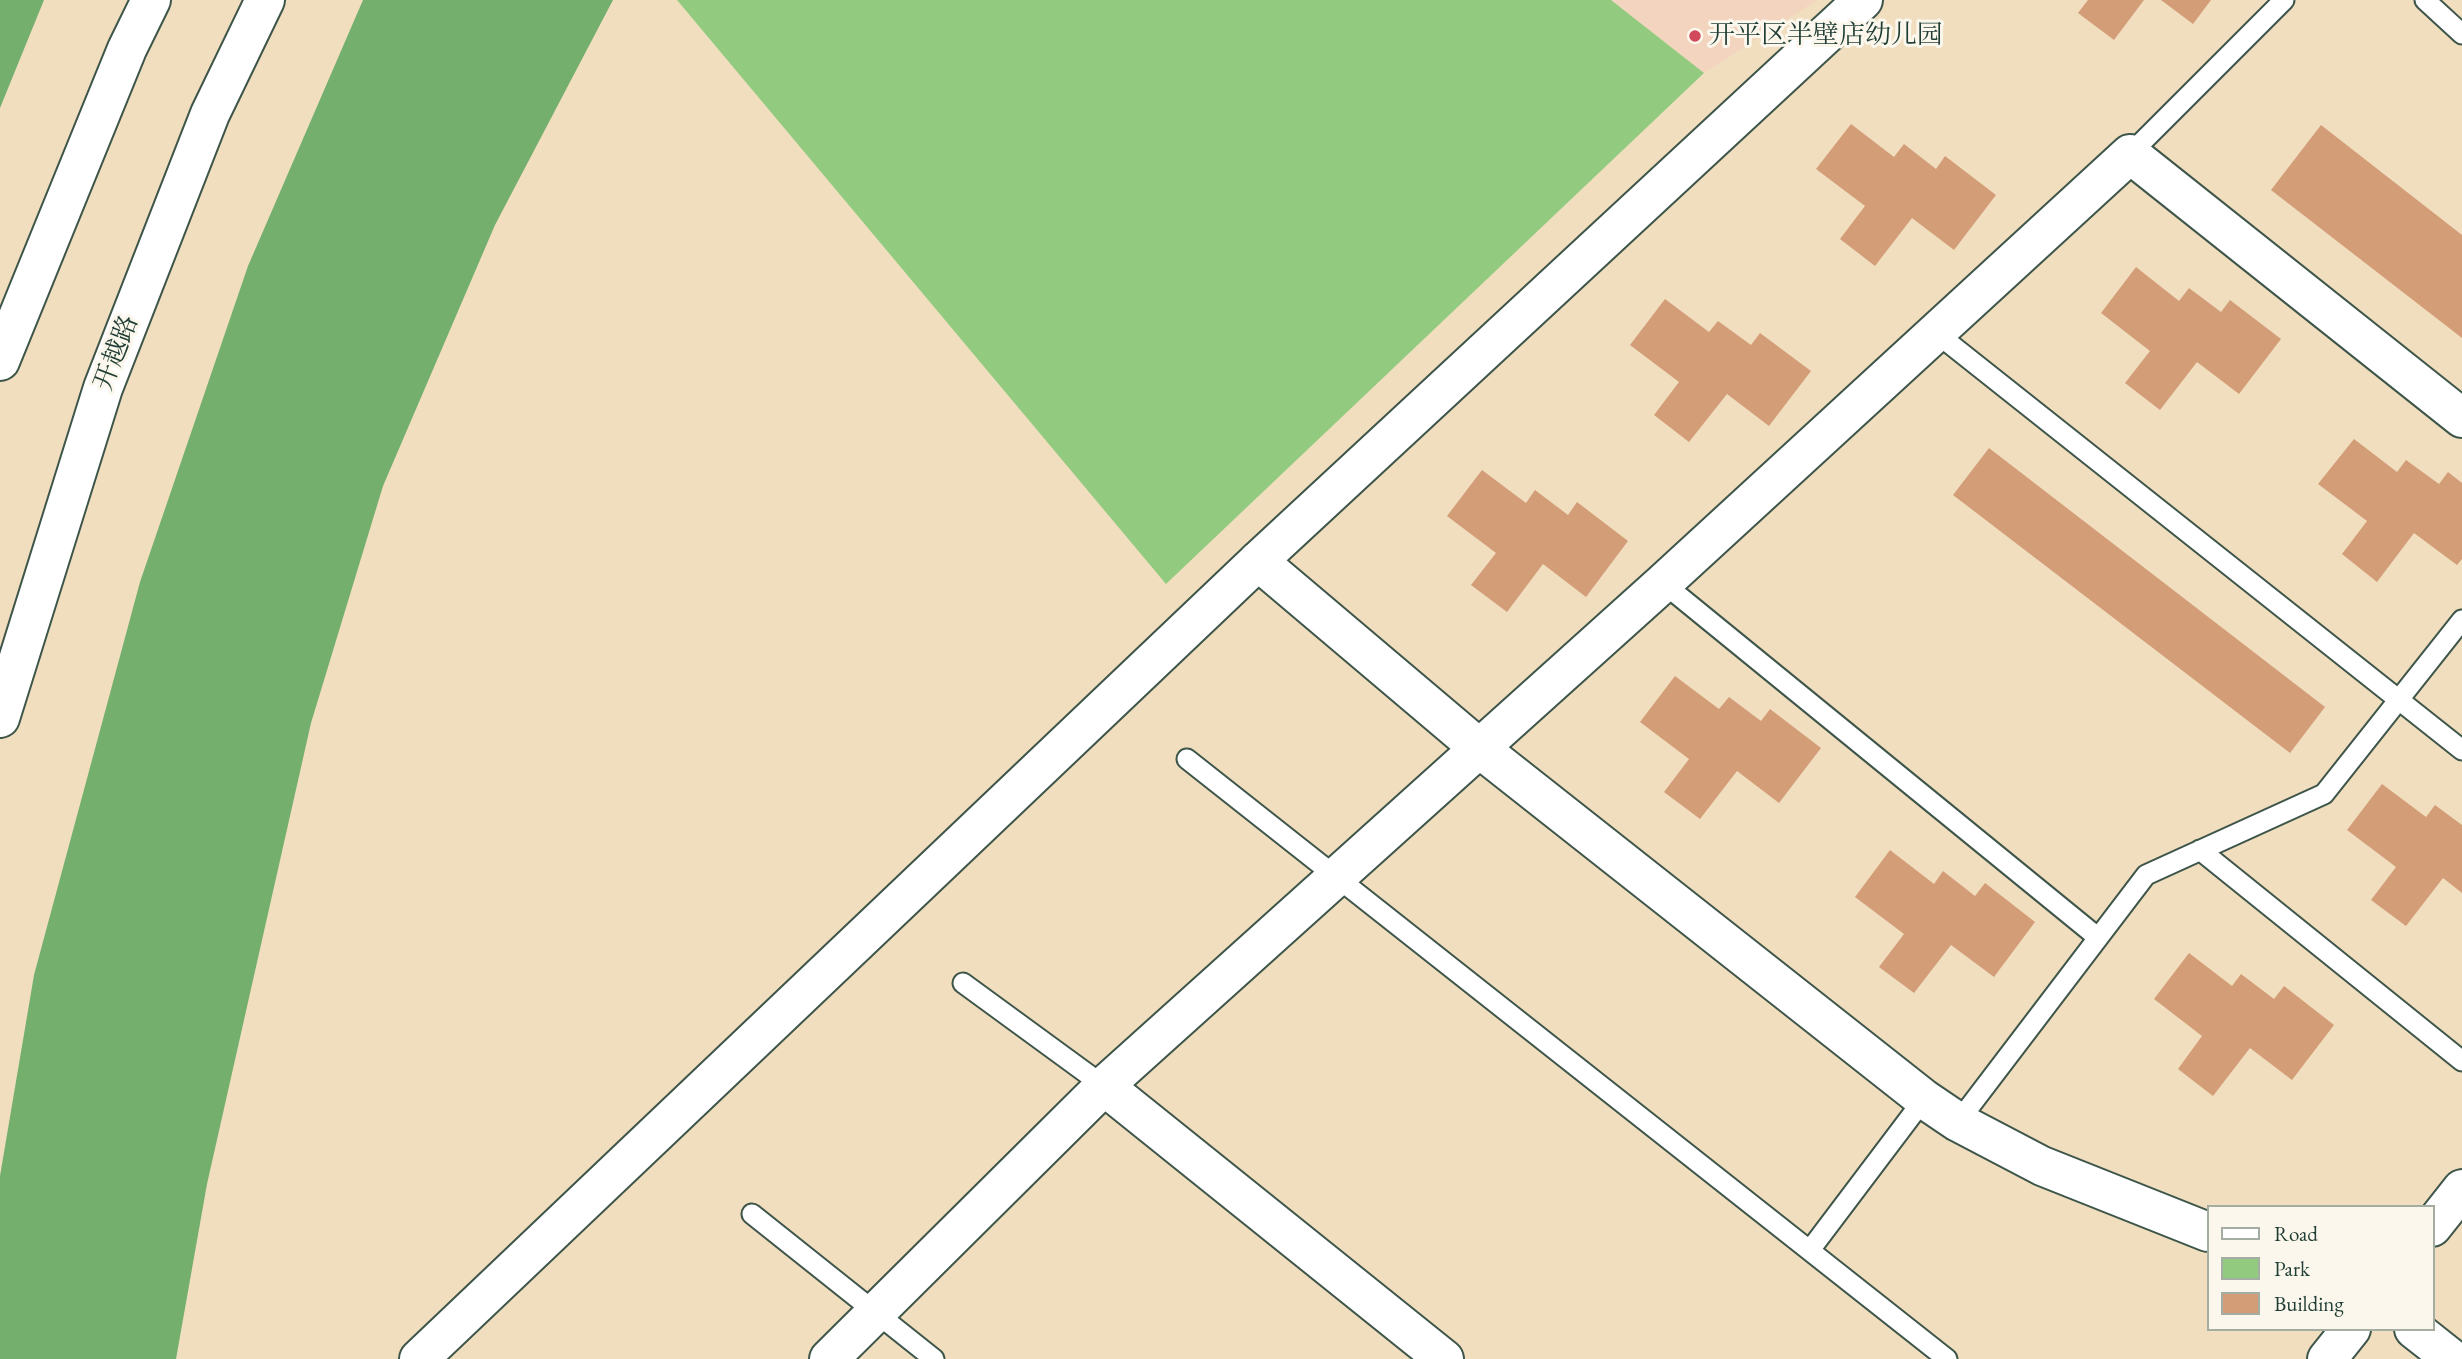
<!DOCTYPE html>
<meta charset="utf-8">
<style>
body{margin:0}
#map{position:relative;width:2462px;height:1359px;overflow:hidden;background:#f0debf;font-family:"EB Garamond",serif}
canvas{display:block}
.legend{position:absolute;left:2207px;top:1205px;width:228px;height:126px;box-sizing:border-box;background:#fbf7ec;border:2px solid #a3ada2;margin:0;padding:9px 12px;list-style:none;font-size:21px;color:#1f3d34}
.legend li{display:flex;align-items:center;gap:14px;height:35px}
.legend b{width:35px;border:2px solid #a3ada2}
</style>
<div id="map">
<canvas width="2462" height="1359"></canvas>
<ul class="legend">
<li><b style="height:9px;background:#fff"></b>Road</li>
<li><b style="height:19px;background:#92cb7f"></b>Park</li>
<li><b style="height:19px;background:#d39d78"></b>Building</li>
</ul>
</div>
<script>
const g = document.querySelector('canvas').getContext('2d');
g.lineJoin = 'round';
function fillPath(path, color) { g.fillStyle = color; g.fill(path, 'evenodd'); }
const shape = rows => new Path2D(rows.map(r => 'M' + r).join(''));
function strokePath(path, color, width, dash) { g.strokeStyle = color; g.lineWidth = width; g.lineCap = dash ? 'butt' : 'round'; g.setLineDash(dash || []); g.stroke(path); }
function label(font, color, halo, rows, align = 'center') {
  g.font = font + ' "EB Garamond","Noto Serif SC",serif'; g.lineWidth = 6; g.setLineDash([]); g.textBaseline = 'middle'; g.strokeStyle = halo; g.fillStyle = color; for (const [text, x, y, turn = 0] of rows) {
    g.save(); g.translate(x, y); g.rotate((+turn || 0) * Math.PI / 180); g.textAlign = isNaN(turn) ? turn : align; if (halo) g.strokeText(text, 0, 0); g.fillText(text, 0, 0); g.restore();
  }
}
const built = shape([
 [1611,0,1817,0,1704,73]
]);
const green = shape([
 [677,0,1611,0,1704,73,1166,584]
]);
const forest = shape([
 [0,0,44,0,0,108],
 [363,0,613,0,495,225,383,486,311,723,207,1184,176,1359,0,1359,0,1176,34,975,140,582,248,266]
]);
const building = shape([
 [2088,0,2144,0,2114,40,2078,13],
 [2161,0,2211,0,2193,24],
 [1851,124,1894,157,1904,144,1936,169,1945,156,1996,195,1954,250,1912,218,1875,266,1840,239,1865,206,1816,169],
 [2321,125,2462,235,2462,338,2271,190],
 [2136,267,2179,301,2189,288,2221,312,2230,300,2281,339,2239,394,2197,362,2160,410,2125,383,2150,351,2101,313],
 [1665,299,1709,332,1718,321,1751,345,1760,333,1811,371,1769,426,1727,394,1689,442,1654,415,1679,382,1630,345],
 [2354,439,2397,472,2406,460,2439,484,2448,472,2462,483,2462,559,2457,565,2414,533,2377,582,2342,554,2367,521,2318,484],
 [1989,448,2325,707,2290,753,1953,495],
 [1482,470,1526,503,1535,490,1568,515,1577,502,1628,541,1586,597,1543,564,1507,612,1471,585,1496,553,1447,516],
 [1675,676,1719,709,1729,697,1761,721,1770,709,1821,748,1779,803,1737,771,1700,819,1664,792,1689,759,1640,722],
 [2382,784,2426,817,2435,805,2462,825,2462,893,2443,878,2406,926,2371,900,2396,867,2347,830],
 [1890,850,1934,884,1943,871,1975,896,1985,883,2035,922,1994,977,1951,945,1914,993,1879,967,1904,934,1855,897],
 [2189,953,2232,986,2241,974,2274,999,2284,986,2334,1025,2292,1080,2250,1048,2213,1096,2178,1069,2202,1036,2154,999]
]);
const lane = shape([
 [2425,0,2462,34],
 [2130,154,2284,0],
 [1935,332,2462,750],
 [1663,583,2096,936],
 [1187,759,1947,1359],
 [2200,850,2462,1061],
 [963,983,1104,1086],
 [1958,1122,2146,875,2324,794,2462,620],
 [752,1214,934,1359],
 [1810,1250,1924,1099]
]);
const street = shape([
 [1258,561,1479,748,1924,1099,1958,1122,2042,1166,2208,1232],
 [1104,1086,1444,1359],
 [2432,1227,2462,1189],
 [2414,1329,2452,1359],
 [829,1359,1104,1086,1663,583,2130,154,2462,418],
 [2327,1359,2351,1329]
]);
const secondary = shape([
 [419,1359,1258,561,1863,0]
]);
const primary = shape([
 [0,361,127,49,151,0],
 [0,718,103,388,210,114,265,0]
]);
const markers = [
 [1695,36,7,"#d1495b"]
];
const poiNames = [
 ["开平区半壁店幼儿园",1709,36]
];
const streetNames = [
 ["开越路",117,353,-69]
];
fillPath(built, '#f3d4bf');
fillPath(green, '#92cb7f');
fillPath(forest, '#75af6e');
fillPath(building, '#d39d78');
strokePath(lane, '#3e5549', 23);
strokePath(street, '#3e5549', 42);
strokePath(secondary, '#3e5549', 42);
strokePath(primary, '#3e5549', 42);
strokePath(lane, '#fff', 19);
strokePath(street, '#fff', 38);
strokePath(secondary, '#fff', 38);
strokePath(primary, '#fff', 38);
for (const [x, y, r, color] of markers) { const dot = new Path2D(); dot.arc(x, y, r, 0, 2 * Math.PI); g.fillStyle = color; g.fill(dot); strokePath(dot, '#fbf7ec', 2.5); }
label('26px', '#1f3d34', '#fbf7ec', poiNames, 'left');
label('26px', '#1f3d34', '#fbf7ec', streetNames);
</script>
